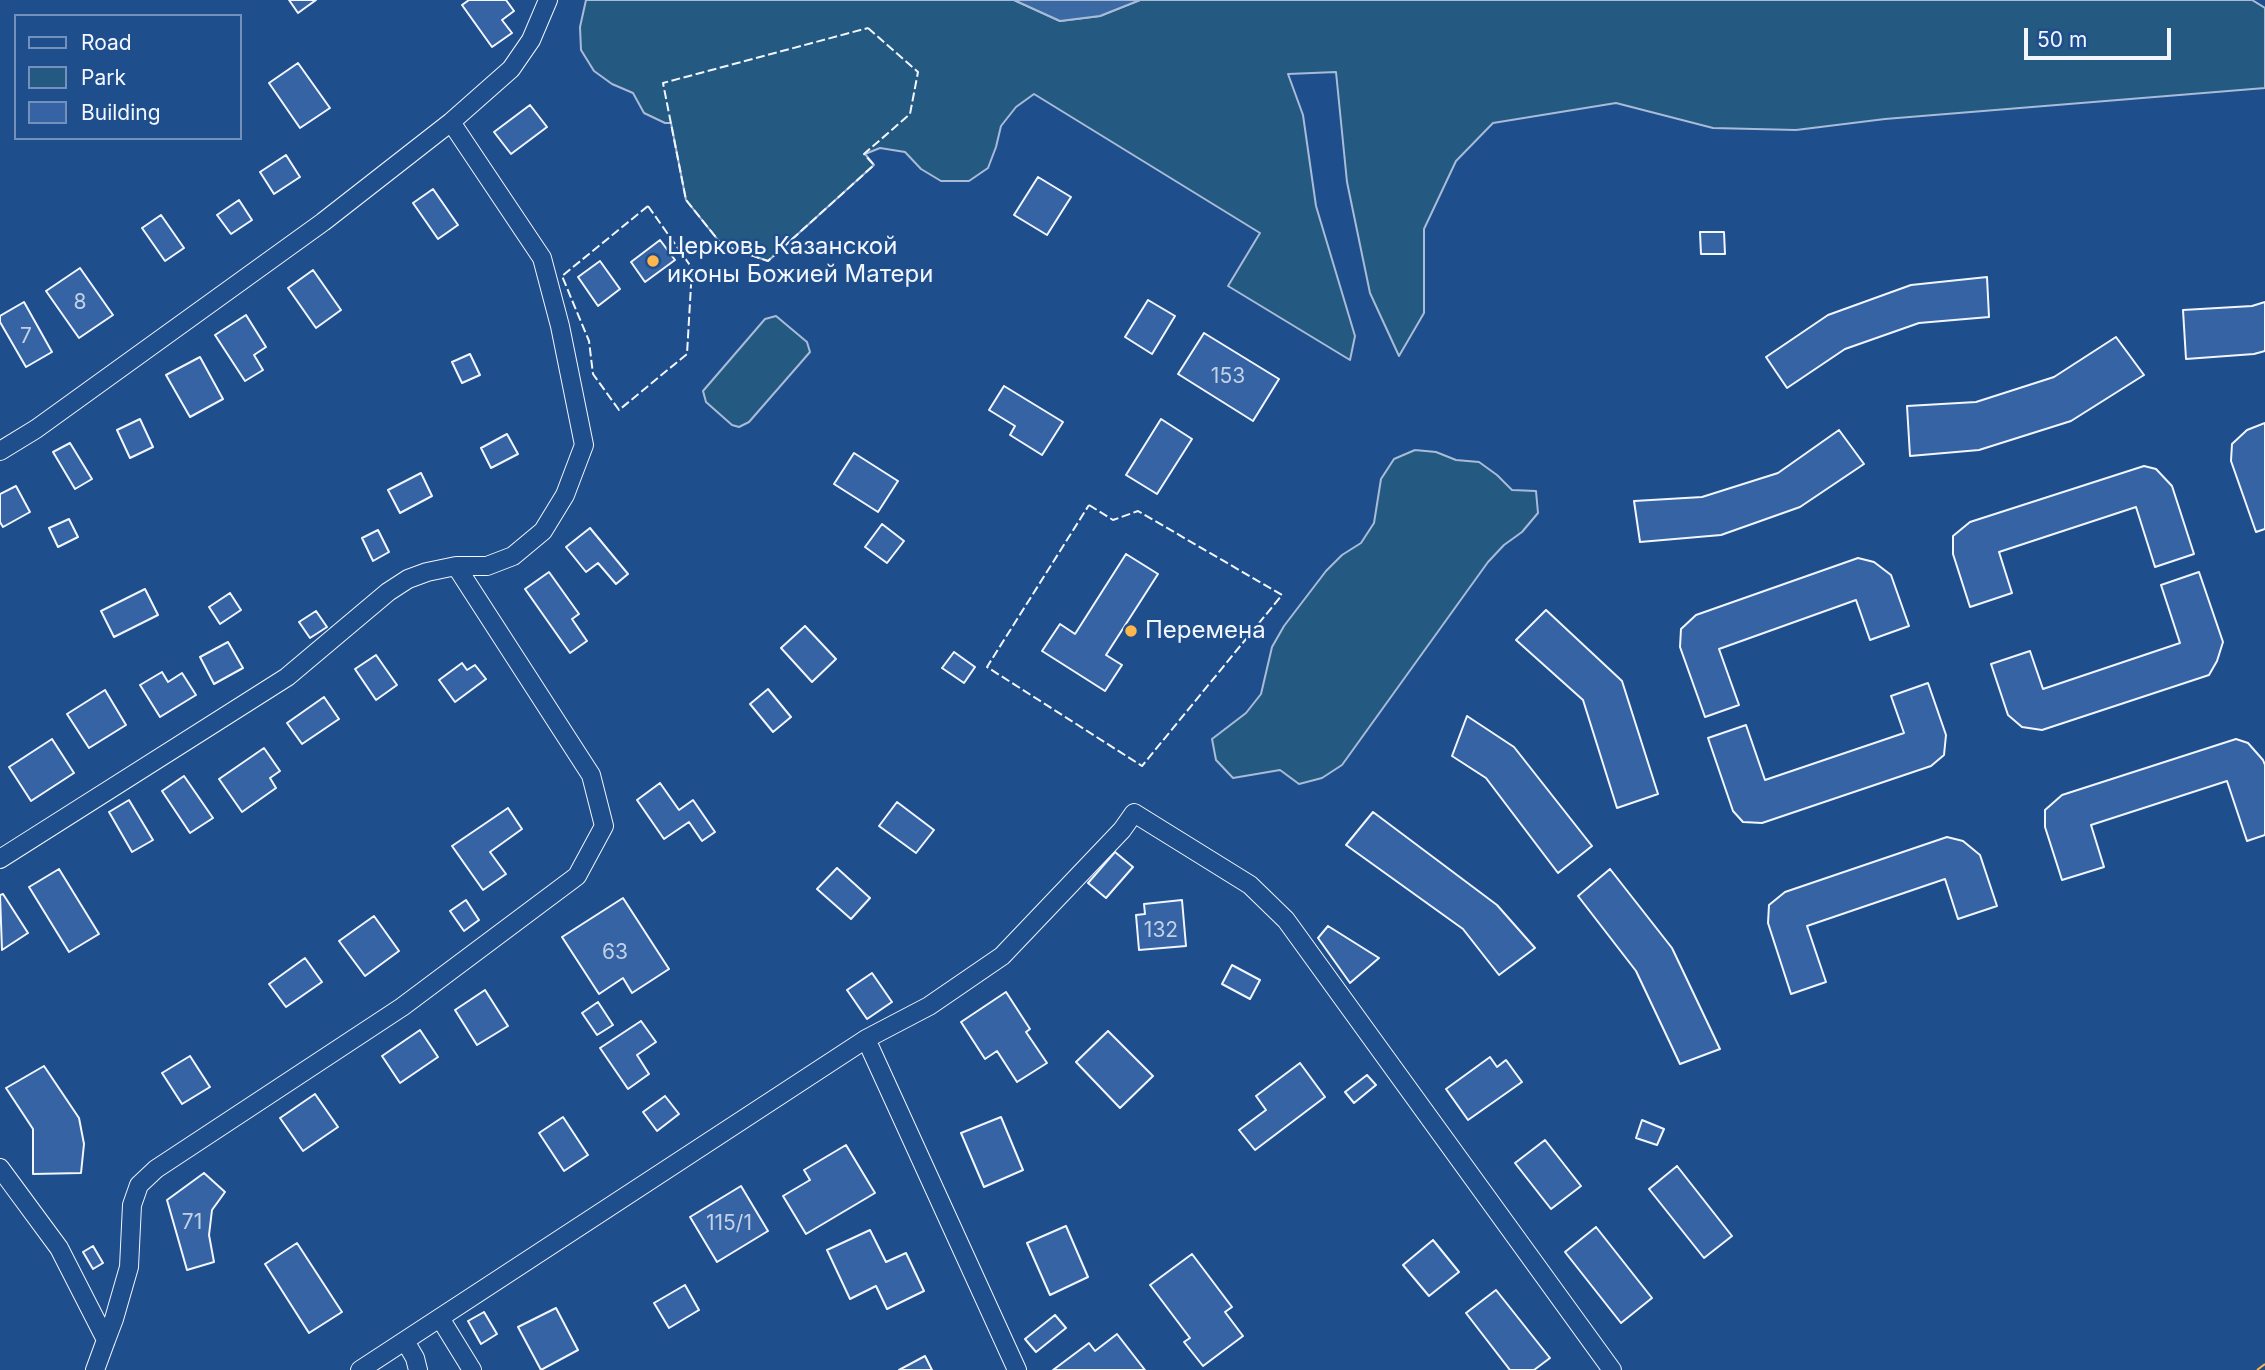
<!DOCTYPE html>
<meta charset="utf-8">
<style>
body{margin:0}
#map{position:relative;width:2265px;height:1370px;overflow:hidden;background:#1f4e8c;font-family:Inter,sans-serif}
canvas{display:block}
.legend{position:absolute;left:14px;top:14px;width:228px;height:126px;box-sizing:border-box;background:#1f4e8c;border:2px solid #7391ba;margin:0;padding:9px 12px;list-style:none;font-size:21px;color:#f2f6ff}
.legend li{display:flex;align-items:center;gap:14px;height:35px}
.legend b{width:35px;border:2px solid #7391ba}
.scale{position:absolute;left:2024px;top:28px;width:147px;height:32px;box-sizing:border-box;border:4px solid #f2f6ff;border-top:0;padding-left:9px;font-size:21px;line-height:24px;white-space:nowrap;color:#f2f6ff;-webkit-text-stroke:5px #1f4e8c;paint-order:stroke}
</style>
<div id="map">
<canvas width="2265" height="1370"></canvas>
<ul class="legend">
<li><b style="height:9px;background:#1f4e8c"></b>Road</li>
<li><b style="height:19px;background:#245a82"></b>Park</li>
<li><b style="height:19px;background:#3563a3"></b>Building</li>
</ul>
<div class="scale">50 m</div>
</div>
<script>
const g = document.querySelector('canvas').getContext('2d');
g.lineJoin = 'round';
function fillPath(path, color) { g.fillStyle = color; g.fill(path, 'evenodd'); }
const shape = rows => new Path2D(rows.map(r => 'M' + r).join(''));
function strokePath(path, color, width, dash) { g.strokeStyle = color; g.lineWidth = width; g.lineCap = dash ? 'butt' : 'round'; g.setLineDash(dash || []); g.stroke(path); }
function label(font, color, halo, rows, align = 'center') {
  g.font = font + ' Inter,sans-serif'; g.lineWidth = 5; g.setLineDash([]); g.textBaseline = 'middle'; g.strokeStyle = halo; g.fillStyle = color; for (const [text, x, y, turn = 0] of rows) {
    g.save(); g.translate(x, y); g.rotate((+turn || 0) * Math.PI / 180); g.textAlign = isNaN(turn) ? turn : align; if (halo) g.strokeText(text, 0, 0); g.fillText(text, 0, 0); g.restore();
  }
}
const green = shape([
 [586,0,1014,0,1060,21,1100,16,1140,0,2252,0,2265,8,2265,88,1885,119,1796,130,1713,128,1616,103,1493,123,1456,161,1424,229,1424,313,1399,356,1370,293,1347,182,1336,72,1288,74,1303,115,1316,206,1355,336,1350,360,1228,286,1260,233,1034,94,1016,107,1001,126,996,147,988,168,969,181,941,181,921,169,905,152,880,148,865,154,874,165,768,261,722,245,686,200,671,123,665,123,644,113,633,93,612,84,594,71,581,50,580,27,586,0],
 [776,316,807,342,810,352,749,422,739,427,732,425,706,402,703,391,765,319,776,316],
 [1415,450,1436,452,1456,460,1479,462,1497,475,1512,490,1536,491,1538,513,1522,532,1504,545,1488,562,1342,765,1322,778,1299,784,1280,770,1233,778,1216,760,1212,739,1246,713,1261,694,1272,647,1284,626,1326,571,1342,555,1361,543,1374,523,1381,479,1394,459,1415,450]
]);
const water = shape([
 [1014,0,1140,0,1100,16,1060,21,1014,0]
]);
const building = shape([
 [289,0,316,0,298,13,289,0],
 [469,0,506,0,514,11,502,20,512,33,492,47,462,5,469,0],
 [298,63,330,108,300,128,269,83,298,63],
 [530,105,547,127,511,154,494,132,530,105],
 [286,155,300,177,274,194,260,172,286,155],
 [1038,177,1071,197,1047,235,1014,215,1038,177],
 [433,189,458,225,438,239,413,203,433,189],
 [239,200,252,220,231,234,217,215,239,200],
 [161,215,184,248,165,261,142,228,161,215],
 [1700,232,1724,232,1725,254,1701,254,1700,232],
 [660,240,675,260,645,282,631,262,660,240],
 [600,261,620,289,598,306,578,277,600,261],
 [80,268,113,315,79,338,46,291,80,268],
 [313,270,341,310,316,328,288,288,313,270],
 [1987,277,1989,317,1919,323,1845,349,1787,388,1766,357,1828,315,1911,285,1987,277],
 [1148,300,1175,316,1152,354,1125,337,1148,300],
 [24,302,52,352,26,367,0,322,0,316,24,302],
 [2265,302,2265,351,2254,354,2186,359,2183,310,2252,306,2265,302],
 [246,315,266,347,254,355,263,370,245,381,215,335,246,315],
 [1204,333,1279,379,1253,421,1178,374,1204,333],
 [2116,337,2144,375,2071,421,1979,450,1910,456,1907,406,1976,402,2054,377,2116,337],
 [470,354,480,375,462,383,452,362,470,354],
 [200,357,223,399,190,417,166,375,200,357],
 [1004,386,1063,422,1042,455,1010,435,1015,426,989,410,1004,386],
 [140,419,153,447,130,458,117,430,140,419],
 [1161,419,1192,439,1157,494,1126,475,1161,419],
 [2265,423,2265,529,2256,532,2231,461,2232,444,2247,430,2265,423],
 [1839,430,1864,464,1800,507,1721,535,1640,542,1634,501,1702,497,1778,473,1839,430],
 [507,434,518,454,491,468,481,448,507,434],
 [70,443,92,479,75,489,53,452,70,443],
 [854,453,898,481,878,512,834,484,854,453],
 [2144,466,2156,469,2172,486,2194,554,2155,567,2136,507,1999,552,2012,593,1970,607,1953,554,1953,536,1970,522,2144,466],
 [421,473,432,496,400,513,388,490,421,473],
 [16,486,30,512,3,527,0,522,0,494,16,486],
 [69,519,78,537,58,547,49,528,69,519],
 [882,524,904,541,887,563,865,547,882,524],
 [590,528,628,574,616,584,598,563,586,572,566,547,590,528],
 [378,530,389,552,373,561,362,538,378,530],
 [1126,554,1158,574,1106,655,1122,665,1105,691,1042,651,1060,624,1075,634,1126,554],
 [1858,558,1874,562,1891,575,1909,626,1870,640,1856,600,1719,649,1739,705,1705,717,1680,647,1681,629,1696,615,1858,558],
 [549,572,579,614,572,619,587,641,570,653,525,589,549,572],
 [2199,572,2223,642,2217,661,2209,675,2042,730,2022,727,2008,715,1991,664,2030,651,2043,689,2180,643,2161,585,2199,572],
 [145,589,158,615,114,637,101,611,145,589],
 [230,593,241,610,220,624,209,607,230,593],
 [1546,610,1622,681,1658,794,1617,808,1583,700,1516,640,1546,610],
 [316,611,327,627,310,638,299,622,316,611],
 [805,626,836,659,812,682,781,648,805,626],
 [228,642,243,668,214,684,200,657,228,642],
 [954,652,975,667,964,683,942,668,954,652],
 [376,655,397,685,376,700,355,669,376,655],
 [462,663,467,670,475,665,486,679,455,702,439,680,462,663],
 [162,672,168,682,182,673,196,695,160,717,140,685,162,672],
 [1928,683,1946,735,1944,755,1931,766,1762,823,1743,822,1733,811,1708,738,1746,725,1765,780,1904,733,1891,696,1928,683],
 [768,689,791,717,773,732,750,704,768,689],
 [105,690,126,725,89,748,67,714,105,690],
 [324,697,339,719,302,744,287,723,324,697],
 [1467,716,1514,747,1592,846,1558,873,1486,778,1452,756,1467,716],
 [52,739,74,773,31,801,9,767,52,739],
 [2236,739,2248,743,2263,760,2265,765,2265,835,2247,841,2227,781,2091,825,2104,867,2062,880,2045,827,2045,810,2062,795,2236,739],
 [264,748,280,771,270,778,276,788,242,812,219,779,264,748],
 [184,776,213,818,190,833,162,791,184,776],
 [660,783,679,810,693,800,715,832,702,841,689,822,664,839,637,800,660,783],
 [129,800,153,840,132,852,109,812,129,800],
 [897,802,934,830,916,853,879,826,897,802],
 [508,808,522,829,490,852,506,874,483,890,452,846,508,808],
 [1373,812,1497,905,1535,948,1499,975,1463,929,1346,845,1373,812],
 [1947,837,1963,841,1980,855,1997,906,1958,919,1945,879,1807,926,1826,982,1791,994,1768,923,1769,905,1785,892,1947,837],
 [1115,852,1133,867,1106,898,1088,883,1115,852],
 [837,868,870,898,851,919,817,889,837,868],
 [59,869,99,934,69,952,29,887,59,869],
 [1610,869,1672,948,1720,1049,1680,1064,1636,971,1578,896,1610,869],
 [3,894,28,933,2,950,0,895,3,894],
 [623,898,669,969,632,993,623,978,599,994,562,937,623,898],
 [466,900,479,920,464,931,450,911,466,900],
 [1182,900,1186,946,1139,950,1136,915,1145,914,1144,904,1182,900],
 [374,916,399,951,365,976,339,941,374,916],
 [1328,926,1379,958,1350,983,1318,938,1328,926],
 [305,958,322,982,286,1007,269,984,305,958],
 [1232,965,1260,980,1250,999,1222,984,1232,965],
 [872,973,892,1002,867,1019,847,990,872,973],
 [485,990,508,1026,477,1045,455,1010,485,990],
 [1006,992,1030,1029,1026,1032,1047,1063,1017,1082,997,1051,985,1059,961,1022,1006,992],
 [598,1002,613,1025,597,1035,582,1013,598,1002],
 [641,1021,656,1042,637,1055,649,1074,628,1089,600,1048,641,1021],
 [420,1030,438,1057,400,1083,382,1056,420,1030],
 [1108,1031,1153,1076,1120,1108,1076,1062,1108,1031],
 [190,1056,210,1087,182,1104,162,1073,190,1056],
 [1490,1057,1497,1067,1506,1060,1522,1082,1468,1120,1446,1089,1490,1057],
 [1300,1063,1325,1097,1255,1150,1239,1130,1266,1110,1256,1096,1300,1063],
 [44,1066,79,1118,84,1144,81,1173,33,1174,33,1129,6,1088,44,1066],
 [1367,1075,1376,1085,1354,1103,1345,1092,1367,1075],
 [315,1094,338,1127,303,1151,280,1118,315,1094],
 [665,1096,679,1114,657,1131,643,1112,665,1096],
 [563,1117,588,1155,564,1171,539,1133,563,1117],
 [1001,1117,1023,1170,984,1187,961,1133,1001,1117],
 [1642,1120,1664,1129,1657,1145,1636,1138,1642,1120],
 [1545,1140,1581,1186,1551,1209,1515,1163,1545,1140],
 [846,1145,875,1193,806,1234,783,1196,810,1180,804,1170,846,1145],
 [1677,1166,1732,1236,1704,1258,1649,1189,1677,1166],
 [204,1173,225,1192,212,1210,209,1235,214,1262,187,1270,167,1200,204,1173],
 [741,1186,768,1231,717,1262,690,1217,741,1186],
 [1066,1226,1088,1277,1050,1295,1027,1243,1066,1226],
 [1596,1227,1652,1298,1621,1323,1565,1252,1596,1227],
 [870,1230,886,1262,906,1253,924,1291,887,1309,876,1286,850,1299,827,1250,870,1230],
 [1433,1240,1459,1272,1429,1296,1403,1265,1433,1240],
 [297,1243,342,1312,309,1333,265,1264,297,1243],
 [93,1246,103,1263,93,1269,83,1252,93,1246],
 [1192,1254,1232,1307,1225,1312,1243,1336,1203,1366,1184,1342,1190,1338,1150,1285,1192,1254],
 [685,1285,699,1310,669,1328,654,1303,685,1285],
 [1496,1290,1550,1358,1534,1370,1510,1370,1466,1313,1496,1290],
 [556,1308,578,1350,541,1370,518,1327,556,1308],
 [484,1312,497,1334,481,1344,468,1321,484,1312],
 [1055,1315,1066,1328,1036,1352,1025,1339,1055,1315],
 [1117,1334,1145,1370,1053,1370,1089,1343,1095,1351,1117,1334],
 [925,1356,932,1370,899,1370,925,1356]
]);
const minor = shape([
 [451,122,542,258,560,326,584,445,565,495,543,531,513,556,487,566,456,566],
 [0,451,36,429,323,222,451,122,511,69,531,40,548,0],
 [0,859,287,677,388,592,408,579,427,572,456,566,591,775,604,826,577,876,402,1007,156,1169,139,1185,132,1205,129,1267,114,1319,106,1340],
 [866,1039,1017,1370],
 [0,1168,59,1248,106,1340,95,1370],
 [440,1318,472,1370],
 [405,1341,415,1358,418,1370],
 [360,1370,866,1039,929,1006,1002,956,1122,830,1134,813,1250,885,1286,920,1612,1370]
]);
const fence = shape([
 [868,28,918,72,910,114,864,154,874,165,768,261,722,245,686,200,663,83,868,28],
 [648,206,692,268,687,354,619,410,593,374,589,341,562,276,648,206],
 [1089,505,1113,520,1138,511,1282,595,1142,766,987,667,1089,505]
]);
const power = shape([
 [2257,1370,2265,1364]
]);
const markers = [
 [653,261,7,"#ffb74d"],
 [1131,631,7,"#ffb74d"]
];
const numberNames = [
 ["8",80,303],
 ["7",26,337],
 ["153",1228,377],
 ["132",1161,931],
 ["63",615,953],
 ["71",192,1223],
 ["115/1",729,1224]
];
const poiNames = [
 ["Церковь Казанской",667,247],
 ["иконы Божией Матери",667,275],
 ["Перемена",1145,631]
];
fillPath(green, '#245a82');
strokePath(green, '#a8bbd7', 2);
fillPath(water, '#3b69a3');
strokePath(water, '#a8bbd7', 2);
fillPath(building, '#3563a3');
strokePath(building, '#f2f6ff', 2);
strokePath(minor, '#f2f6ff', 20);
strokePath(minor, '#1f4e8c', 18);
strokePath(fence, '#f2f6ff', 2, [9, 3.5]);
strokePath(power, '#ffb74d', 2, [24, 5, 3.5, 5]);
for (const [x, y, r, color] of markers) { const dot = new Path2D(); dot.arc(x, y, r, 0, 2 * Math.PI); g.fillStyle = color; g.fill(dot); strokePath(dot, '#1f4e8c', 2.5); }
label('21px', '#c3d1e8', null, numberNames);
label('24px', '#f2f6ff', '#1f4e8c', poiNames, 'left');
</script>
